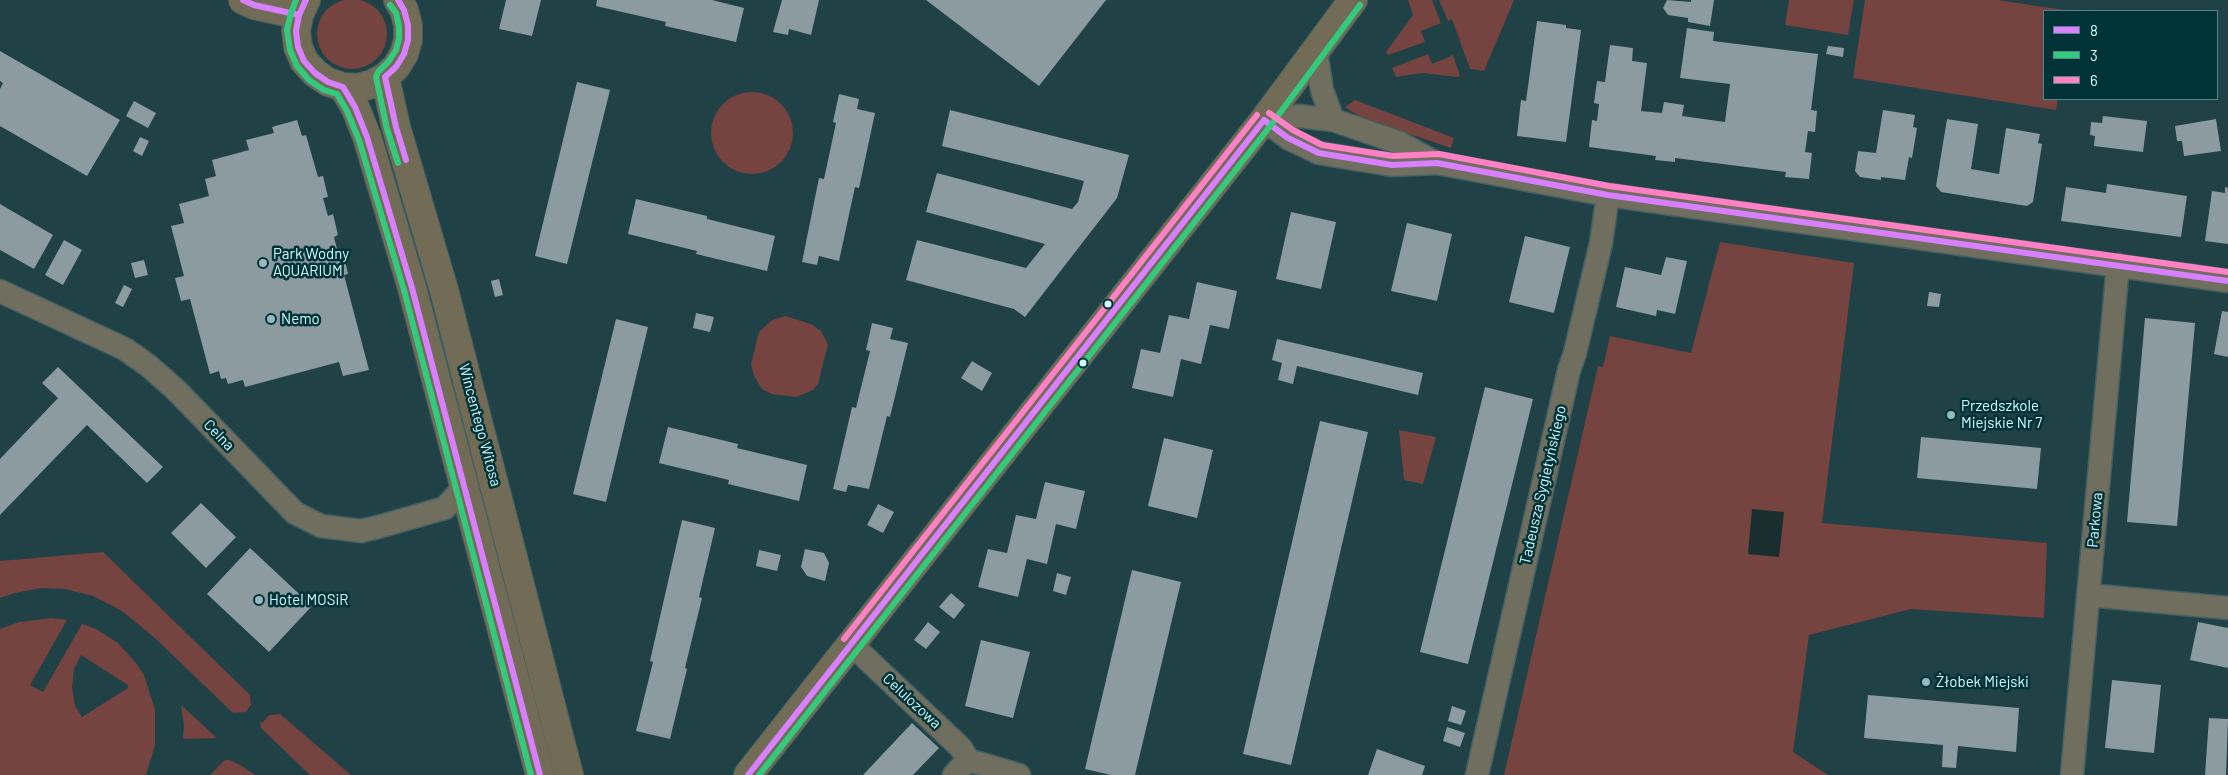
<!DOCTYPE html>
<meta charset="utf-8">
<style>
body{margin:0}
#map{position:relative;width:2228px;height:775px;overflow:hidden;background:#204145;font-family:Barlow,sans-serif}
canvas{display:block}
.legend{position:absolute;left:2043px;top:10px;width:175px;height:90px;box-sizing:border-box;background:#003337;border:1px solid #558387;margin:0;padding:6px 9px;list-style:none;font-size:15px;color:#d4fbff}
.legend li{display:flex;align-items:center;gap:10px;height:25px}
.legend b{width:25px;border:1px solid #558387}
</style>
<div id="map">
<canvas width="2228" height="775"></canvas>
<ul class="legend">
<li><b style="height:6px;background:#d880ff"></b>8</li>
<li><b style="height:6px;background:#33ca7d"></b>3</li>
<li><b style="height:6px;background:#ff80c5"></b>6</li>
</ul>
</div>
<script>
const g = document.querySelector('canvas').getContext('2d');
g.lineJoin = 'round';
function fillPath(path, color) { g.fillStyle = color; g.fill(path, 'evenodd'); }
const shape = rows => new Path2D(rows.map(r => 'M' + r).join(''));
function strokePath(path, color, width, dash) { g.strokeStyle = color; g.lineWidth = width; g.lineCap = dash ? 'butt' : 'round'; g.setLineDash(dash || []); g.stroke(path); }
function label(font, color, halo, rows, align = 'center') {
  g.font = font + ' Barlow,sans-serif'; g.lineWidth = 5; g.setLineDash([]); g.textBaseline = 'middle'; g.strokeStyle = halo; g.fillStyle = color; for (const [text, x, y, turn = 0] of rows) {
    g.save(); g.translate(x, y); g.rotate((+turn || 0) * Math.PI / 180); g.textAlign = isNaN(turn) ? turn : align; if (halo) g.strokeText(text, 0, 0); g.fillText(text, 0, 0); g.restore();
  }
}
const green = shape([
 '317 34a35 35 0 1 1 70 0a35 35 0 1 1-70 0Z',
 [1408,0,1432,0,1441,23,1421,31,1425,42,1388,55,1386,52,1413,15],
 [1439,0,1514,0,1484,71,1470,69,1452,19,1448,21],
 [1789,0,1854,0,1848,35,1785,25],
 [1865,0,1998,0,2070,11,2044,11,2044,99,2058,99,2056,110,1853,78],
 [1428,54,1432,64,1453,55,1460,76,1457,77,1422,73,1396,77,1392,68],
 '711 133a41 41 0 1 1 82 0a41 41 0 1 1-82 0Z',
 [1355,100,1454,138,1451,148,1368,120,1354,113,1345,107],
 [1720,242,1854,263,1822,523,2047,543,2044,618,1911,609,1809,635,1793,752,1828,775,1504,775,1598,366,1603,367,1610,336,1691,353],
 [785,316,811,324,821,331,828,344,818,384,813,390,796,397,772,394,762,389,754,376,751,364,759,332,772,320],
 [1399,430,1436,437,1423,484,1404,480],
 [103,552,250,695,251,705,246,712,233,713,156,639,122,611,93,596,65,589,41,588,15,593,0,598,0,561],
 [51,618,67,620,30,685,43,692,82,624,96,629,118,643,136,663,144,675,155,710,155,745,146,775,0,775,0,629,19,622],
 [81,655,128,685,128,688,82,717,75,706,72,688,74,669],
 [181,705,217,738,183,739,184,725],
 [280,714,351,775,310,775,261,728,260,721,262,723,269,715],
 [225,760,230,760,242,766,255,775,210,775]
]);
const water = shape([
 [1752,509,1784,512,1779,557,1748,554]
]);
const building = shape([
 [506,0,541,0,532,36,499,29],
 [597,0,712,0,744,8,736,42,665,26,666,22,596,6],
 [782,0,819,0,811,35,789,29,788,35,773,32],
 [926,0,1106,0,1039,86],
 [1667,0,1691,2,1691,0,1714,0,1710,26,1688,22,1688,18,1668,15,1663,8],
 [1537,21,1566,25,1566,28,1581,30,1566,142,1517,136,1521,100,1526,101],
 [1687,28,1714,32,1713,41,1818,54,1811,110,1817,111,1815,132,1808,131,1805,152,1812,153,1809,179,1785,177,1786,172,1675,158,1675,162,1655,160,1656,156,1589,147,1592,120,1597,121,1599,104,1594,103,1597,81,1605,82,1610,45,1633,48,1632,61,1647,63,1641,111,1662,113,1664,102,1684,105,1682,116,1725,122,1730,84,1680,78],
 [1828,46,1844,48,1843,57,1826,54],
 [0,51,120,120,87,176,0,126,0,89,3,83,0,81],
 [577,82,610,90,567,264,535,256],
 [839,94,859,99,857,109,875,113,859,188,855,187,839,261,819,256,817,265,802,262,819,178,824,179,836,123,833,122],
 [134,101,156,113,148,128,126,116],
 [950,110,1129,155,1117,198,1025,317,1014,309,906,280,917,240,1026,268,1045,244,926,212,937,173,1072,209,1078,202,1084,181,942,146],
 [1883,110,1915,115,1913,127,1917,128,1912,158,1909,157,1905,180,1881,177,1881,180,1860,177,1855,171,1858,151,1876,153],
 [2103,116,2147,121,2143,152,2094,146,2095,136,2090,135,2091,122,2102,123],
 [1947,119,1978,124,1971,169,1999,174,2006,128,2040,134,2038,143,2042,144,2033,202,2027,206,1941,192,1936,186],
 [2216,119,2221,151,2184,156,2182,141,2177,141,2175,126],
 [297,120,302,136,306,135,318,177,323,176,328,197,323,198,328,216,333,214,338,235,334,237,338,253,343,252,348,274,344,275,369,370,343,376,339,362,245,387,243,380,228,384,226,378,221,379,219,371,210,374,190,299,181,301,175,278,184,276,171,226,184,223,179,204,209,196,205,179,216,176,212,160,249,150,246,140,274,133,272,127],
 [140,137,149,141,142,156,133,151],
 [2107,184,2187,196,2181,237,2061,221,2066,187,2106,193],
 [2225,187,2228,188,2228,244,2205,241,2212,191,2225,193],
 [636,199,707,216,707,219,775,236,767,271,696,254,697,251,628,234],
 [0,204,53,235,34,269,0,250],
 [1291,212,1336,222,1321,289,1276,279],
 [1407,223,1452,234,1437,301,1391,291],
 [1525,236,1570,247,1554,313,1509,302],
 [64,240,82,250,63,285,45,275],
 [1666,257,1687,261,1675,314,1657,310,1656,316,1616,307,1625,267,1661,275],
 [144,260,148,275,135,278,131,263],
 [499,279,503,295,495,297,491,281],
 [1197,282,1237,291,1229,329,1210,325,1201,364,1181,359,1173,397,1132,388,1141,349,1160,353,1169,315,1189,319],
 [124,285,132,289,123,307,115,303],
 [1929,292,1941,294,1939,307,1927,306],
 [2222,311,2228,312,2228,357,2214,354],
 [696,313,714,317,710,332,693,328],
 [2145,318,2195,323,2177,526,2127,522],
 [616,319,648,327,606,502,573,494],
 [872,323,893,328,890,339,908,343,890,417,887,416,869,489,848,485,846,492,833,489,852,407,856,408,870,351,866,350],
 [1277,339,1423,373,1418,395,1297,366,1293,384,1278,380,1282,363,1272,360],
 [972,361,992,373,982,391,961,378],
 [58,367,163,467,147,483,87,425,0,515,0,459,58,398,42,383],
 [1485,387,1533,399,1468,664,1420,652],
 [1320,421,1368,432,1291,765,1243,754],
 [668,427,738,444,737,448,807,465,799,501,728,484,729,480,659,463],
 [1921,437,2041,448,2037,489,1917,478],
 [1164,438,1213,450,1197,518,1148,506],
 [1045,482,1085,491,1076,529,1056,524,1047,564,1027,559,1018,597,978,587,988,549,1007,553,1016,515,1036,519],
 [201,503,236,537,206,568,171,533],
 [878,504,894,512,883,533,867,525],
 [682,520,715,528,699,597,702,598,685,668,687,669,670,739,636,731,653,662,650,661],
 [250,548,312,606,269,652,207,594],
 [805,549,824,553,829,563,825,581,807,576,801,567],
 [759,550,781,555,777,571,756,566],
 [1132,570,1181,582,1135,775,1111,775,1085,769],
 [1057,573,1071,577,1066,595,1053,591],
 [951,593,965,605,954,619,939,607],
 [928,622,940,632,926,649,914,640],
 [2198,622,2228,628,2228,668,2190,660],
 [981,640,1030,652,1013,718,965,706],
 [2112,680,2161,685,2154,753,2105,748],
 [1868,695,2019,708,2016,752,1958,746,1956,768,1942,767,1943,745,1864,738],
 [1452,706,1466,711,1461,725,1448,721],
 [2209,718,2228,719,2226,775,2205,775],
 [912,723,939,748,913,775,863,775],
 [1447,727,1465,733,1460,747,1443,741],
 [1377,749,1425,766,1422,775,1368,775]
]);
const street = shape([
 [1316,52,1322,90,1333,120],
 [1264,120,1288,138,1319,153,1392,165,1437,163,1608,195,2228,281],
 [1264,120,1299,116,1333,120,1400,143,1436,163],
 [0,291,125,349,149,366,177,391,295,513,321,526,361,531,378,527,445,508,466,485],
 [2088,595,2228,608],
 [851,644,961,748,968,760],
 [954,775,968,760,1019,775],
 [1477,775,1569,370,1575,353,1601,243,1608,195],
 [2072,775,2118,265]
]);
const secondary = shape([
 [243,0,254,5,299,15],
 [306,0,299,15,296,31,298,47,304,61,315,73,328,82,343,87,358,88,372,84,385,77,396,67,404,54,408,40,408,25,404,10,398,0],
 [385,77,396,127,444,290,569,775],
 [343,87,355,107,367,137,412,288,540,775],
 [748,775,1264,120,1353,0]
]);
const bus1 = shape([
 [243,0,254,5,299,15],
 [306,0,299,15,296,31,298,47,304,61,315,73,328,82,343,87,355,107,367,137,412,288,540,775],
 [398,0,404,10,408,25,408,40,404,54,396,67,385,77,396,127,406,160],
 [1264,120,1288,138,1319,153,1392,165,1437,163,1608,195,2228,281],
 [748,775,1264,120]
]);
const bus2 = shape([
 [296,0,291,13,287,30,290,50,297,66,309,80,324,90,337,94,347,111,359,140,404,290,531,775],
 [390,5,396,13,399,26,399,39,396,50,389,61,378,72,376,77,387,129,398,163],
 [759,775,1271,125,1360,5]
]);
const bus3 = shape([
 [1269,113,1293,130,1322,145,1393,156,1439,154,1609,186,2228,272],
 [844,639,1257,115]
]);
const markers = [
 [263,263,5,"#95babe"],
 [1108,304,4.5,"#d4fbff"],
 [271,319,5,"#95babe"],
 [1083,363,4.5,"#d4fbff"],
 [1951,415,5,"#95babe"],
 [259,600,5,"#95babe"],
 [1926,682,5,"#95babe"]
];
const poiNames = [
 ["Park Wodny",273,254],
 ["AQUARIUM",273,271],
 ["Nemo",281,319],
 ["Przedszkole",1961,406],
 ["Miejskie Nr 7",1961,423],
 ["Hotel MOSiR",269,600],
 ["Żłobek Miejski",1936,682]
];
const streetNames = [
 ["Wincentego Witosa",480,425,75],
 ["Celna",219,435,46],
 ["Tadeusza Sygietyńskiego",1543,485,-77],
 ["Parkowa",2095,520,-85],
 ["Celulozowa",912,701,43]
];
fillPath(green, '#754340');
fillPath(water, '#1a2e30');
fillPath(building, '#8b9ba0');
strokePath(street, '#446063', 25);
strokePath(secondary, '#446063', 30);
strokePath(street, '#6f6e5f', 22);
strokePath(secondary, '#726c57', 28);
strokePath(bus1, '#d880ff', 6);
strokePath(bus2, '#33ca7d', 6);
strokePath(bus3, '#ff80c5', 6);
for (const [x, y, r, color] of markers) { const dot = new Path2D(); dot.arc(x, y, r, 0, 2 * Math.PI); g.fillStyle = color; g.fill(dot); strokePath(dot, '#003337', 2); }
label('15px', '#d4fbff', '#003337', poiNames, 'left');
label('15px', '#d4fbff', '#003337', streetNames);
</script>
